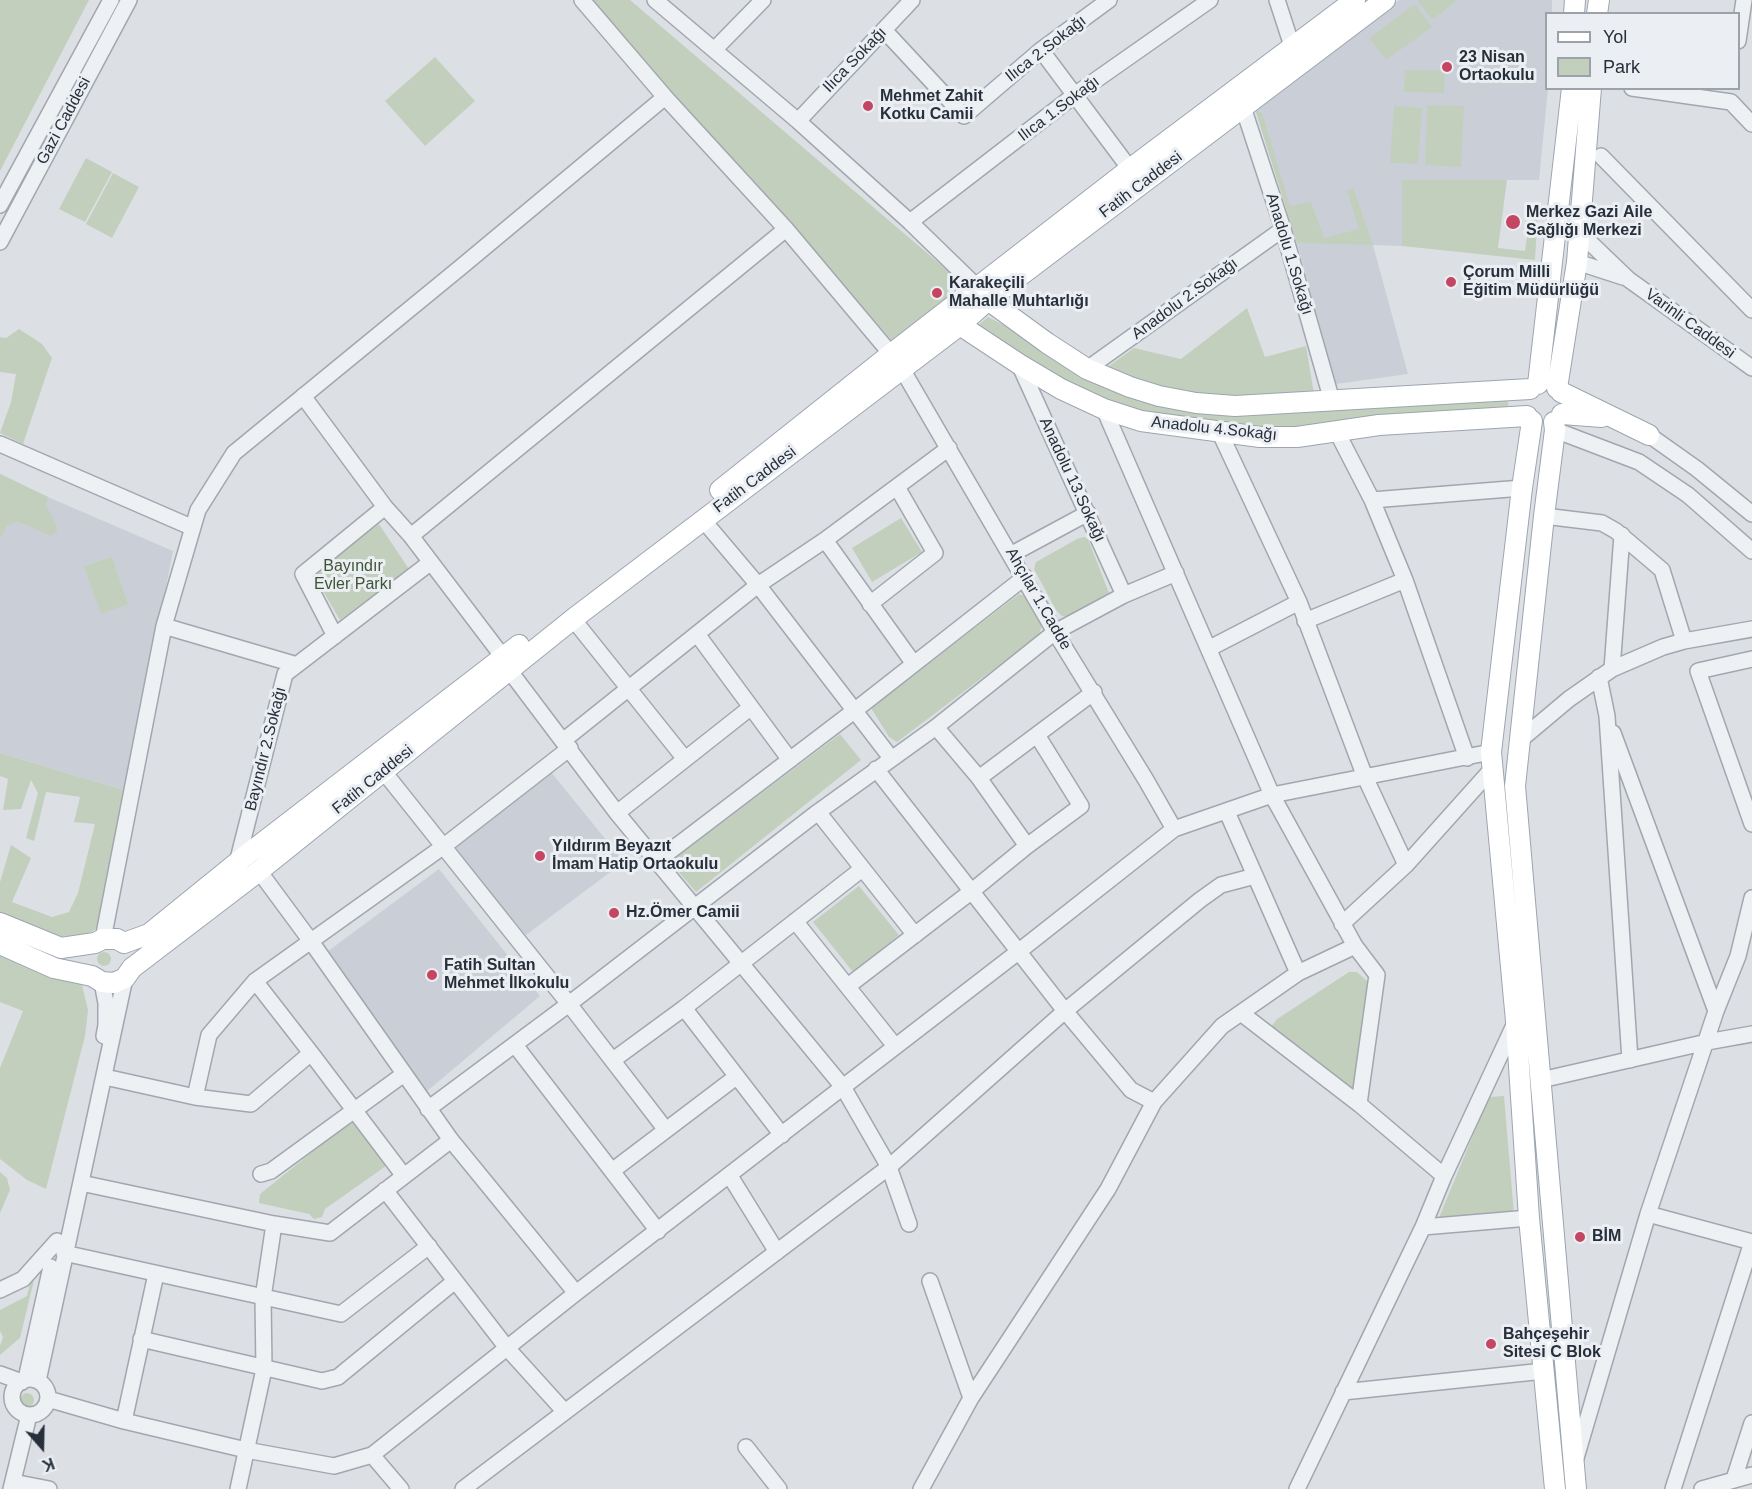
<!DOCTYPE html>
<meta charset="utf-8">
<style>
body{margin:0}
#map{position:relative;width:1752px;height:1489px;overflow:hidden;background:#dce0e5;font-family:Arial,sans-serif}
canvas{display:block}
.legend{position:absolute;left:1545px;top:12px;width:195px;height:78px;box-sizing:border-box;background:#ebeff3;border:2px solid #9da2a9;margin:0;padding:8px 10px;list-style:none;font-size:18px;color:#272f3b}
.legend li{display:flex;align-items:center;gap:12px;height:30px}
.legend b{width:30px;border:2px solid #9da2a9}
.north{position:absolute;left:12px;top:1417px;width:60px;height:60px;-webkit-text-stroke:4px #ebeff3;paint-order:stroke;rotate:160deg;font-size:16px;font-weight:700;line-height:24px;text-align:center;color:#272f3b}
.north::after{content:'';display:block;margin:auto;width:21px;height:27px;background:#272f3b;clip-path:polygon(50% 0,100% 100%,50% 72%,0 100%)}
</style>
<div id="map">
<canvas width="1752" height="1489"></canvas>
<ul class="legend">
<li><b style="height:8px;background:#fff"></b>Yol</li>
<li><b style="height:16px;background:#c3cfbd"></b>Park</li>
</ul>
<div class="north">K</div>
</div>
<script>
const g = document.querySelector('canvas').getContext('2d');
g.lineJoin = 'round';
function fillPath(path, color) { g.fillStyle = color; g.fill(path, 'evenodd'); }
const shape = rows => new Path2D(rows.map(r => 'M' + r).join(''));
function strokePath(path, color, width, dash) { g.strokeStyle = color; g.lineWidth = width; g.lineCap = dash ? 'butt' : 'round'; g.setLineDash(dash || []); g.stroke(path); }
function label(font, color, halo, rows, align = 'center') {
  g.font = font + ' Arial,sans-serif'; g.lineWidth = 6; g.setLineDash([]); g.textBaseline = 'middle'; g.strokeStyle = halo; g.fillStyle = color; for (const [text, x, y, turn = 0] of rows) {
    g.save(); g.translate(x, y); g.rotate((+turn || 0) * Math.PI / 180); g.textAlign = isNaN(turn) ? turn : align; if (halo) g.strokeText(text, 0, 0); g.fillText(text, 0, 0); g.restore();
  }
}
const built = shape([
 [1399,0,1552,0,1552,13,1546,14,1548,89,1539,180,1402,180,1402,246,1373,245,1408,374,1336,384,1297,243,1255,109],
 [0,474,48,497,173,551,127,791,0,753],
 [551,772,624,862,526,935,455,851,457,845],
 [439,869,540,996,426,1092,324,954]
]);
const green = shape([
 [0,0,89,0,0,171],
 [588,0,630,0,967,287,895,344],
 [1417,0,1458,0,1432,20],
 [1415,4,1432,27,1386,60,1369,38],
 [435,57,475,101,425,146,385,101],
 [1405,70,1445,71,1444,93,1404,92],
 [1427,105,1464,106,1461,167,1425,165],
 [1394,106,1422,108,1418,164,1390,163],
 [1255,109,1262,113,1290,206,1311,202,1324,238,1359,229,1347,191,1353,187,1373,245,1297,243],
 [86,158,112,172,85,222,59,209],
 [113,173,139,187,112,238,86,224],
 [1402,180,1507,180,1498,248,1525,251,1531,210,1538,209,1535,260,1402,246],
 [1247,308,1265,357,1306,346,1314,394,1263,398,1175,391,1105,369,1134,348,1181,359],
 [988,317,1146,398,1503,399,1508,402,1509,410,1300,431,1155,418,1082,393,976,327],
 [19,329,42,344,52,358,23,444,0,433,11,402,16,374,0,372,0,337,6,338],
 [0,474,48,497,46,505,56,524,57,532,51,536,17,521,7,526,0,538],
 [901,518,922,552,872,582,852,548],
 [379,524,409,569,340,620,312,572],
 [1084,537,1088,539,1109,593,1068,616,1062,616,1056,610,1034,569,1036,562,1077,539],
 [112,557,128,604,101,614,84,566],
 [1019,594,1025,596,1042,625,1039,635,897,742,889,737,871,708],
 [840,734,861,760,696,892,670,862],
 [0,753,127,791,101,924,93,931,78,937,60,936,34,931,0,915,0,882,11,845,31,858,12,902,52,917,69,912,78,893,95,824,74,822,80,797,46,792,34,841,26,838,38,793,31,780,21,809,3,810,8,779,0,776],
 [859,886,899,935,853,972,813,922],
 [0,950,64,976,82,985,88,1010,85,1036,46,1189,27,1180,0,1159,0,1068,23,1011,0,1002],
 '97 959a7 7 0 1 1 14 0a7 7 0 1 1-14 0Z',
 [1349,972,1357,972,1369,983,1353,1092,1270,1028,1277,1019],
 [1504,1096,1514,1214,1438,1220,1489,1097],
 [355,1123,386,1166,325,1209,322,1217,314,1219,309,1214,259,1203,260,1194,347,1124],
 [0,1172,7,1178,10,1190,0,1213],
 [34,1280,20,1338,0,1355,0,1346,3,1337,0,1331,0,1310,27,1296,30,1283],
 '20 1400a7 7 0 1 1 14 0a7 7 0 1 1-14 0Z'
]);
const minor = shape([
 [582,0,665,97,786,229,891,354],
 [655,0,798,121,910,222,977,287],
 [1277,0,1292,46],
 [884,30,964,116,1041,50,1109,0],
 [1738,41,1744,0],
 [714,50,763,0],
 [1041,50,1130,169],
 [1632,88,1731,102,1752,124],
 [1243,107,1283,229,1332,401],
 [798,121,912,0],
 [1601,156,1752,310],
 [0,205,111,0],
 [910,222,1076,94,1210,0],
 [1579,232,1628,279,1752,368],
 [0,242,129,0],
 [1577,262,1623,277],
 [1019,364,1124,595],
 [902,369,1055,632,1146,780,1174,829],
 [1087,369,1283,229],
 [303,396,385,507,411,536,503,657],
 [1104,409,1272,795,1355,946,1377,975,1359,1104],
 [1555,430,1639,462,1688,495,1752,551],
 [1337,432,1372,500,1405,580,1467,758],
 [1220,433,1299,602,1365,777,1406,865],
 [1649,435,1697,469,1752,514],
 [0,444,191,527],
 [1372,500,1522,488],
 [1544,516,1602,523,1616,531,1662,570,1684,641],
 [703,520,758,585,891,758],
 [411,536,786,229],
 [825,540,914,664],
 [1012,554,1088,513],
 [870,604,935,553,897,487],
 [573,619,685,759],
 [1305,621,1405,580],
 [164,626,297,665],
 [697,634,790,760],
 [335,636,303,574,385,507],
 [1210,648,1299,602],
 [1752,659,1698,671,1752,824],
 [1612,669,1622,535],
 [509,670,617,813,843,1087,889,1167,909,1224],
 [1599,677,1607,716,1630,1060],
 [936,727,979,778,1027,846],
 [1613,733,1716,1011],
 [564,740,758,585,825,540,949,448],
 [1519,741,1569,699,1612,669,1663,647,1684,641,1752,629],
 [876,769,1065,1011,1131,1090,1154,1102],
 [384,772,569,1004,666,1130],
 [979,778,1094,692],
 [818,812,915,935],
 [1227,812,1298,973],
 [617,813,750,708],
 [657,861,854,711,1025,577],
 [237,863,285,674,431,562],
 [259,871,310,940,451,1140,576,1293],
 [795,921,895,1046],
 [1342,924,1406,865,1492,769],
 [103,939,164,626,198,510,234,453,461,267,665,97],
 [255,981,311,1053],
 [102,982,106,1003,106,1025,104,1036],
 [848,986,972,891,1027,846,1081,806,1037,735],
 [684,1008,782,1135],
 [1241,1013,1359,1104,1444,1176],
 [515,1045,658,1231],
 [613,1060,684,1008,862,869],
 [105,1077,195,1097,209,1035,255,981,444,846,570,748],
 [1541,1080,1707,1042,1752,1034],
 [195,1097,251,1104,311,1053,404,1176],
 [428,1109,569,1004,818,812,936,727,1055,632,1124,595,1176,573],
 [612,1171,736,1077],
 [261,1174,271,1171,404,1074],
 [730,1176,777,1252],
 [81,1183,274,1224,330,1233,451,1140],
 [385,1190,507,1348,565,1412],
 [1648,1214,1752,1242],
 [1423,1227,1529,1218],
 [64,1253,341,1314,429,1246],
 [930,1281,971,1398],
 [0,1290,23,1279,57,1241],
 [141,1339,322,1381,338,1377,455,1281],
 [0,1374,22,1382],
 [26,1379,51,1267],
 '12 1397a18 18 0 1 1 36 0a18 18 0 1 1-36 0Z',
 [38,1381,125,978],
 [1343,1392,1544,1371],
 [48,1399,124,1421,246,1450,334,1466,372,1455,576,1293,1018,952,1174,829,1272,795,1491,752],
 [124,1421,156,1274],
 [746,1447,779,1489],
 [372,1455,401,1489],
 [1576,1458,1648,1214,1716,1011,1738,956,1752,898],
 [1734,1479,1752,1423],
 [13,1482,49,1489],
 [11,1489,29,1415],
 [238,1489,264,1369,263,1298,274,1224],
 [463,1489,889,1167,1065,1011,1200,900,1221,885,1255,876],
 [921,1489,971,1398,1108,1189,1154,1102,1222,1026,1298,973,1355,946],
 [1297,1489,1423,1227,1444,1176,1516,1021],
 [1673,1489,1752,1242],
 [1702,1489,1752,1475]
]);
const major = shape([
 [1574,14,1575,0],
 [1597,14,1599,0],
 [980,290,988,300,1047,343,1087,369,1130,387,1159,396,1196,403,1235,406,1530,389],
 [960,325,1019,364,1061,389,1104,409,1141,421,1260,437,1297,437,1379,425,1527,416],
 [1538,384,1572,88],
 [1557,388,1577,262,1591,88],
 [1561,392,1649,435],
 [1562,414,1602,417],
 [1532,421,1522,488,1491,752,1516,1021,1529,1218,1555,1489],
 [1554,422,1555,430,1544,516,1515,786,1576,1489],
 [720,490,891,354,1130,169,1355,0],
 [0,923,61,948,95,943,103,939,117,939,124,943,149,934,244,857,519,645],
 [0,944,54,968,92,976,102,982,114,983,125,978,132,968,259,871,573,619,960,325,988,300,1385,0]
]);
const markers = [
 [1447,67,6,"#c54662"],
 [868,106,6,"#c54662"],
 [1513,222,8,"#c54662"],
 [1451,282,6,"#c54662"],
 [937,293,6,"#c54662"],
 [540,856,6,"#c54662"],
 [614,913,6,"#c54662"],
 [432,975,6,"#c54662"],
 [1580,1237,6,"#c54662"],
 [1491,1344,6,"#c54662"]
];
const streetNames = [
 ["Ilıca 2.Sokağı",1046,49,-38],
 ["Ilıca Sokağı",855,60,-46],
 ["Ilıca 1.Sokağı",1059,109,-37],
 ["Gazi Caddesi",64,121,-62],
 ["Fatih Caddesi",1141,185,-37],
 ["Anadolu 1.Sokağı",1289,254,73],
 ["Anadolu 2.Sokağı",1185,299,-36],
 ["Varinli Caddesi",1690,324,36],
 ["Anadolu 4.Sokağı",1214,429,6],
 ["Fatih Caddesi",755,480,-37],
 ["Anadolu 13.Sokağı",1072,480,65],
 ["Ahçılar 1.Cadde",1038,599,60],
 ["Bayındır 2.Sokağı",266,749,-76],
 ["Fatih Caddesi",373,780,-39]
];
const poiNames = [
 ["23 Nisan",1459,58],
 ["Ortaokulu",1459,76],
 ["Mehmet Zahit",880,97],
 ["Kotku Camii",880,115],
 ["Merkez Gazi Aile",1526,213],
 ["Sağlığı Merkezi",1526,231],
 ["Çorum Milli",1463,273],
 ["Eğitim Müdürlüğü",1463,291],
 ["Karakeçili",949,284],
 ["Mahalle Muhtarlığı",949,302],
 ["Yıldırım Beyazıt",552,847],
 ["İmam Hatip Ortaokulu",552,865],
 ["Hz.Ömer Camii",626,913],
 ["Fatih Sultan",444,966],
 ["Mehmet İlkokulu",444,984],
 ["BİM",1592,1237],
 ["Bahçeşehir",1503,1335],
 ["Sitesi C Blok",1503,1353]
];
const parkNames = [
 ["Bayındır",353,567],
 ["Evler Parkı",353,585]
];
fillPath(built, '#cacfd7');
fillPath(green, '#c3cfbd');
strokePath(minor, '#a2a7af', 18);
strokePath(major, '#9ca5b0', 22);
strokePath(minor, '#eef1f4', 15);
strokePath(major, '#fff', 20);
for (const [x, y, r, color] of markers) { const dot = new Path2D(); dot.arc(x, y, r, 0, 2 * Math.PI); g.fillStyle = color; g.fill(dot); strokePath(dot, '#ebeff3', 2); }
label('16px', '#272f3b', '#ebeff3', streetNames);
label('bold 16px', '#272f3b', '#ebeff3', poiNames, 'left');
label('16px', '#3d5535', '#ebeff3', parkNames);
</script>
